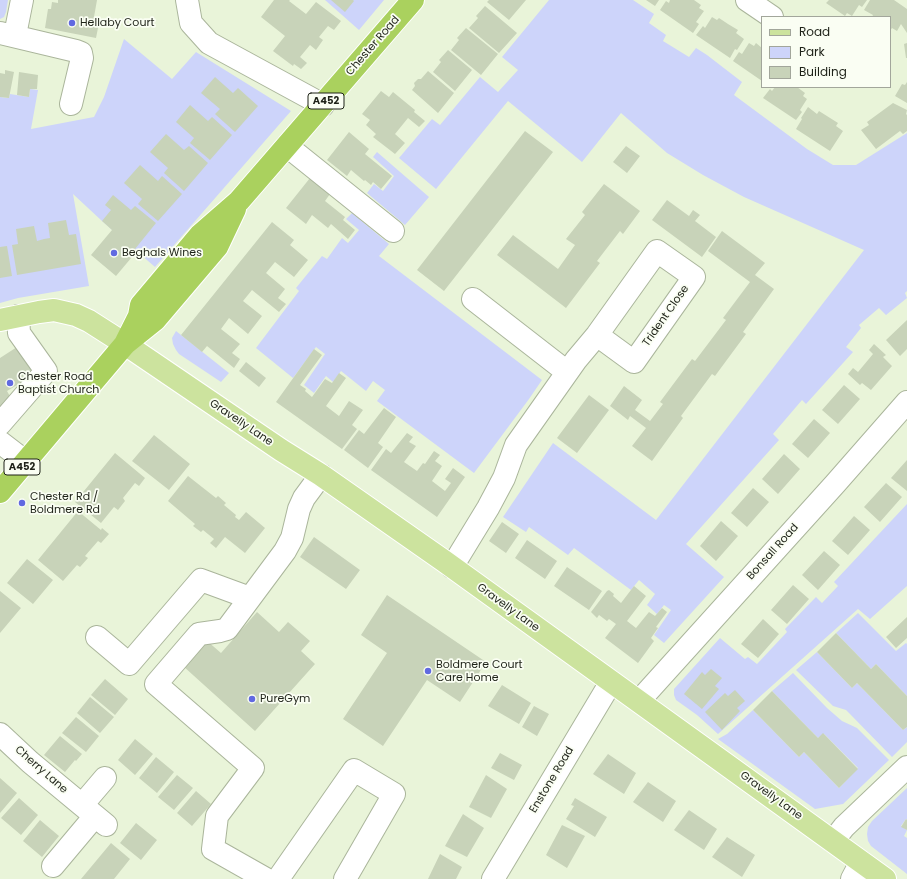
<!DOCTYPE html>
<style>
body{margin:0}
#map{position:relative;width:907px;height:879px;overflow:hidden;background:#e9f4d9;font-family:Poppins,sans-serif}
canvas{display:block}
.legend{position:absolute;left:761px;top:16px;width:130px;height:72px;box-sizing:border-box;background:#fafef3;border:1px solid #a2a69b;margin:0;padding:5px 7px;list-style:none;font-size:12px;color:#1e2218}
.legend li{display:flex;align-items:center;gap:8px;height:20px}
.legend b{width:20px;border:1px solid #a2a69b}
</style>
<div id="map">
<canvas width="907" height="879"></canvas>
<ul class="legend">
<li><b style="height:5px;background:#cce39e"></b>Road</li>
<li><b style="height:11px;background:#cdd4fa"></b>Park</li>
<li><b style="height:11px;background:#c8d3b9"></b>Building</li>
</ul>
</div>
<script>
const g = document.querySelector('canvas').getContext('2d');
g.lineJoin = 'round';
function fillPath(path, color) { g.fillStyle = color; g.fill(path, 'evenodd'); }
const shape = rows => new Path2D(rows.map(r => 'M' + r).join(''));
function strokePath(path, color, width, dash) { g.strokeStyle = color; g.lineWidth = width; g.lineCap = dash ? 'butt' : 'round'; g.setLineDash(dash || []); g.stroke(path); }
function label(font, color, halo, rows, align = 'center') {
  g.font = font + ' Poppins,sans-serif'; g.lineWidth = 3.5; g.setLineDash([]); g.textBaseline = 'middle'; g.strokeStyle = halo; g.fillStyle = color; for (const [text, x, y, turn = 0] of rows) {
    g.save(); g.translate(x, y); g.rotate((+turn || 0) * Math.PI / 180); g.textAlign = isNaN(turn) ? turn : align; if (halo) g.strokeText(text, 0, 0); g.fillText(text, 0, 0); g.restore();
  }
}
const green = shape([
 [0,0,8,0,6,12,4,17,0,19],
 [325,0,384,0,359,30],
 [549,0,633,0,654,14,649,23,666,35,663,41,689,57,696,48,707,55,742,82,734,95,807,149,833,165,856,165,907,133,907,291,905,293,907,298,886,315,879,308,859,325,861,328,846,347,853,352,806,404,802,400,773,434,779,440,686,544,724,577,664,643,654,635,671,610,664,605,657,614,647,605,655,594,639,580,631,590,574,548,568,555,529,527,526,532,503,517,553,443,656,520,864,250,744,197,703,175,667,153,621,113,582,162,508,101,436,189,399,158,432,119,440,125,480,77,498,92,518,70,502,57],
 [124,39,172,79,196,52,291,111,155,267,102,221,73,194,89,286,18,298,0,303,0,97,9,98,10,94,29,97,30,89,38,90,31,129,94,117,104,97],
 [377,152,429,197,405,225,367,193,374,184,383,191,394,176,373,157],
 [352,213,389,244,379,256,542,380,529,399,474,473,377,401,385,390,373,381,366,391,341,371,333,382,326,376,314,393,304,385,325,354,316,347,293,378,256,348,299,291,296,288,322,256,327,259,342,238,348,243,359,230,346,219],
 [176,331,229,373,221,382,179,354,176,350,173,344,172,338],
 [907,504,907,586,870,619,858,609,718,734,697,715,676,700,674,695,674,689,720,638,745,659,748,657,757,664,787,632,785,629,816,597,822,603,838,586,834,582],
 [858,613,896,651,906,643,907,644,907,696,876,664,871,669,836,633],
 [817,652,852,688,857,683,903,730,907,727,907,742,892,757,850,714,846,710,833,706,796,670],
 [793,673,827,708,842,721,857,728,889,760,843,804,815,809,718,739,727,734,753,710,799,757,804,752,839,788,858,768,824,734,818,738,772,691],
 [907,788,907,820,906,819,901,826,907,830,904,836,907,838,907,874,871,846,868,841,867,834,868,827,872,821]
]);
const building = shape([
 [58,0,97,0,94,17,100,18,96,38,45,28,48,9,51,9,52,2,58,3],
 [274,0,290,0,289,1,306,14,316,2,341,21,334,30,328,26,319,37,323,40,316,50,310,45,300,57,307,63,301,69,294,64,293,66,273,51,285,36,261,17],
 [331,0,353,0,354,1,345,12],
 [489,0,526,0,509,20,487,2],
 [646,0,659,0,655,6],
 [670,0,694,0,701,5,699,8,704,11,696,22,699,24,693,33,660,10,666,1,669,3],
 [829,0,867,0,862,7,859,5,852,16,847,13,845,16,826,3],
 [870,0,894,0,907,9,907,33,901,24,897,31,892,28,890,31,890,17,872,17,873,15,864,10],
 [485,6,517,33,499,53,469,28,478,18,476,16],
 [712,17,717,20,719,18,728,24,738,30,736,33,744,39,737,50,735,49,730,58,696,35,703,26,705,28],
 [466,28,498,54,481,75,451,50,459,40,457,38],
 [749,43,754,46,756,43,762,48,762,81,733,61,739,52,742,54],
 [907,43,907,58,906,58,904,44],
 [448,50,472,70,455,91,433,72,441,62,439,60],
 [5,70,14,72,9,98,0,97,0,73,5,74],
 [428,71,454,93,438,113,412,90,415,86,414,83,418,79,421,79],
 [19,72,38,75,37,89,30,89,29,97,17,95],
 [215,77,233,93,238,88,258,106,235,132,215,114,220,109,201,93],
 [907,82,907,103,895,96,902,84,905,85],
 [775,87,797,87,805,93,803,96,807,99,800,110,802,112,796,120,763,98,770,89,772,91],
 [381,91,389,97,393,92,415,110,414,112,425,121,419,127,408,118,395,134,405,143,395,154,373,137,376,134,366,125,370,120,362,114],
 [893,103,907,110,906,114,907,115,907,131,903,134,900,131,876,149,861,130,869,125,867,122],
 [190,105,208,121,212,117,232,135,210,160,190,143,194,138,176,122],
 [808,107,817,114,819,111,838,123,836,126,843,131,830,151,796,129,802,119,801,118],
 [525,131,553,152,444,291,417,270],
 [349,132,369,149,365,154,392,176,381,189,373,182,371,185,365,180,364,181,351,170,347,176,327,160],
 [166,134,184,150,189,146,208,163,184,191,164,173,168,168,150,152],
 [626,146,640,156,627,173,613,162],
 [140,165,158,181,162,176,182,194,158,221,138,204,142,199,124,183],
 [310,178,330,194,325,201,345,217,343,220,355,230,348,239,331,224,328,228,312,215,306,224,286,208],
 [604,184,640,211,623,234,620,231,597,261,600,263,566,308,497,255,513,235,558,269,575,245,566,239,585,215,582,212],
 [113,195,131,210,135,206,156,223,135,249,137,251,116,276,91,255,112,230,102,221,111,210,105,205],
 [667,200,689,216,693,210,700,215,695,221,716,237,702,257,652,220],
 [66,220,69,235,76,234,81,264,17,275,12,245,18,244,16,229,34,226,37,241,44,239,50,238,48,223],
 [272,222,294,240,290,245,308,260,294,277,275,262,266,273,285,289,278,298,286,304,279,312,252,290,243,301,262,316,248,334,229,318,221,329,240,344,232,353,240,359,234,368,207,346,202,352,181,335],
 [722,231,765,263,755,275,774,289,743,332,746,334,715,376,712,374,681,416,683,418,652,461,632,446,646,428,630,416,628,420,610,406,624,386,642,400,635,410,650,421,663,404,660,402,692,359,695,361,726,320,723,318,750,282,708,251],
 [7,246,12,276,0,278,0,247],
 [907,320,907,349,900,356,886,340],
 [874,344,886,355,883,357,892,366,871,390,862,383,860,385,848,374,853,368,858,372,873,354,869,350],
 [17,347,34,375,7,391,13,402,0,410,0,358],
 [314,349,322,355,300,385,306,389,305,391,312,397,325,379,332,383,339,373,346,378,326,406,339,416,349,401,363,410,352,425,357,429,342,449,276,402],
 [246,362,266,378,259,387,239,371],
 [844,385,860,399,838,424,822,410],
 [589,395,609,410,577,453,557,438],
 [384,408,396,417,378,443,383,447,368,468,344,450,359,430,364,434],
 [814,419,830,433,808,458,792,444],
 [407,433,413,437,409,442,416,446,404,462,417,471,423,463,425,464,434,451,440,455,435,461,442,466,432,481,445,491,451,483,445,479,453,468,465,477,437,517,371,470,386,449,391,453],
 [154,435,190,464,169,490,132,461],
 [115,453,145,478,139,486,135,483,123,498,125,501,118,510,114,507,101,523,75,502],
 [784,454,800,469,778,494,762,479],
 [907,460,907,491,891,478],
 [188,476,216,498,218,496,226,503,224,505,236,515,235,517,239,520,246,512,265,528,245,553,225,537,216,548,210,543,214,539,203,530,201,532,193,526,195,524,168,501],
 [886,483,902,497,880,522,864,507],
 [753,488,769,502,747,527,731,513],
 [78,511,101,530,102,528,109,534,101,543,98,541,85,556,88,558,80,567,77,565,63,581,38,560],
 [854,516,870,530,848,555,832,541],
 [721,521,738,536,716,561,700,546],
 [502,522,519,534,506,553,489,541],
 [314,537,360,570,346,589,300,557],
 [527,540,557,561,545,579,515,558],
 [824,551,840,565,818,590,802,575],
 [27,559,53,580,33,604,7,583],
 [567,567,602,591,589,610,554,586],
 [793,585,809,599,787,624,771,610],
 [634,586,646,596,627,621,636,628,649,612,655,616,662,608,667,612,656,627,658,628,651,638,654,641,638,663,605,638,616,624,609,619,607,621,599,615,597,618,591,612,607,591,609,590,614,594,613,596,621,603],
 [0,591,21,608,0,633],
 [387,595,486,662,460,702,427,680,383,746,343,719,387,653,361,635],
 [257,612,279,632,288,622,310,641,301,651,315,664,255,731,183,666,206,640,221,653],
 [907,617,907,638,896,648,886,637],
 [763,619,779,634,758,658,741,644],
 [836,633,871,669,876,664,907,696,907,727,903,730,857,683,852,688,817,652],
 [711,669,722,678,715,686,719,689,702,709,684,694,702,672,705,675],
 [105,679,128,699,115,715,91,695],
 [502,685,531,703,519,724,488,706],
 [735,690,745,701,737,708,740,711,722,730,705,712,725,693,728,696],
 [772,691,818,738,823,733,858,769,839,788,804,752,799,757,753,710],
 [90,697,114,717,100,733,77,713],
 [534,706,549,714,537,736,522,727],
 [76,717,99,736,86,752,62,733],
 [60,736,82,754,76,761,75,760,65,772,44,755],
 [135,739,153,754,135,775,118,760],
 [500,753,522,765,514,780,491,768],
 [608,754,636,773,624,794,593,774],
 [156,757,174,772,157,793,139,778],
 [177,775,193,788,174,810,158,797],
 [486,775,507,789,491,818,469,807],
 [0,778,17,793,0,813],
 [648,782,676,801,663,822,633,802],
 [196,791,211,804,192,826,177,813],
 [19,798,38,815,21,835,1,818],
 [575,798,607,817,595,837,566,819,574,806,571,805],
 [689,810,717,829,704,850,674,830],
 [463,814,484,828,467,857,445,846],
 [906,819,907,820,907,830,901,827],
 [40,820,59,836,42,857,23,841],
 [136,823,157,840,141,860,120,843],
 [562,825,585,836,567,868,546,855],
 [727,837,755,855,742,877,712,857],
 [111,843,130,859,114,879,81,879],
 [440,854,462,867,456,879,428,879]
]);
const minor = shape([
 [187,0,191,23,209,43,323,105],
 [747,0,772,17],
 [0,33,76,51,81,53,82,58,71,104],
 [15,35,22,0],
 [287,146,393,231],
 [473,299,567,372],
 [0,424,46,371,19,333,18,316],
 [0,442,26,462],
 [452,567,488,508,504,478,516,445,576,360,597,335,657,251,694,277,634,362,597,335],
 [97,637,129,664,201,580,250,598],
 [639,701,835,484,907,402],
 [0,734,30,762,106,825],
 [82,805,105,778],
 [833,841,844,827,907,767],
 [53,866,95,816],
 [266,879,213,849,217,816,253,768,156,684,199,634,220,631,227,629,285,551,292,538,299,509,304,498,321,475],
 [278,879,354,770,394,794,345,879],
 [493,879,611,682],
 [852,879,861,862]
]);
const major = shape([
 [0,320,39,312,54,310,76,315,89,321,125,344,281,450,321,475,444,561,885,879]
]);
const highway = shape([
 [125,344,139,316,141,305,200,235,239,201,413,0],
 [0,492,125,344,155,320,217,247,235,209]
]);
const markers = [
 [72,23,4,"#6169e1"],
 [114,253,4,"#6169e1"],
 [10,383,4,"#6169e1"],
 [22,503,4,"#6169e1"],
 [428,671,4,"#6169e1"],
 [252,699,4,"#6169e1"]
];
const shields = [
 [326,101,36],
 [22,467,36]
];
const shieldNames = [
 ["A452",326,101],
 ["A452",22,467]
];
const poiNames = [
 ["Hellaby Court",80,23],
 ["Beghals Wines",122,253],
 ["Chester Road",18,377],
 ["Baptist Church",18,390],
 ["Chester Rd /",30,497],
 ["Boldmere Rd",30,510],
 ["Boldmere Court",436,665],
 ["Care Home",436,678],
 ["PureGym",260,699]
];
const streetNames = [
 ["Chester Road",373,46,-49],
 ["Trident Close",666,316,-55],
 ["Gravelly Lane",241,423,34],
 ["Bonsall Road",773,552,-48],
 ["Gravelly Lane",508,608,36],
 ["Cherry Lane",41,770,41],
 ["Enstone Road",552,780,-59],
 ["Gravelly Lane",771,796,36]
];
fillPath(green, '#cdd4fa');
fillPath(building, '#c8d3b9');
strokePath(minor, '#aab59b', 24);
strokePath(major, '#fff', 24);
strokePath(highway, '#fff', 24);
strokePath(minor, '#fff', 22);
strokePath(major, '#cce39e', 22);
strokePath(highway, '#aad15e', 22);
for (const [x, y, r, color] of markers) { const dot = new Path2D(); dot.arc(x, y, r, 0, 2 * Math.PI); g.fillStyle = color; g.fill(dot); strokePath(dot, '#fafef3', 1.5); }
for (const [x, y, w] of shields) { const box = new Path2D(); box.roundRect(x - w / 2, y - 8, w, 16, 3); g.fillStyle = '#fafef3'; g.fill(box); strokePath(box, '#1e2218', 1); }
label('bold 10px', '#1e2218', null, shieldNames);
label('11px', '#1e2218', '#fafef3', poiNames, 'left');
label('11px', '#1e2218', '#fafef3', streetNames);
</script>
